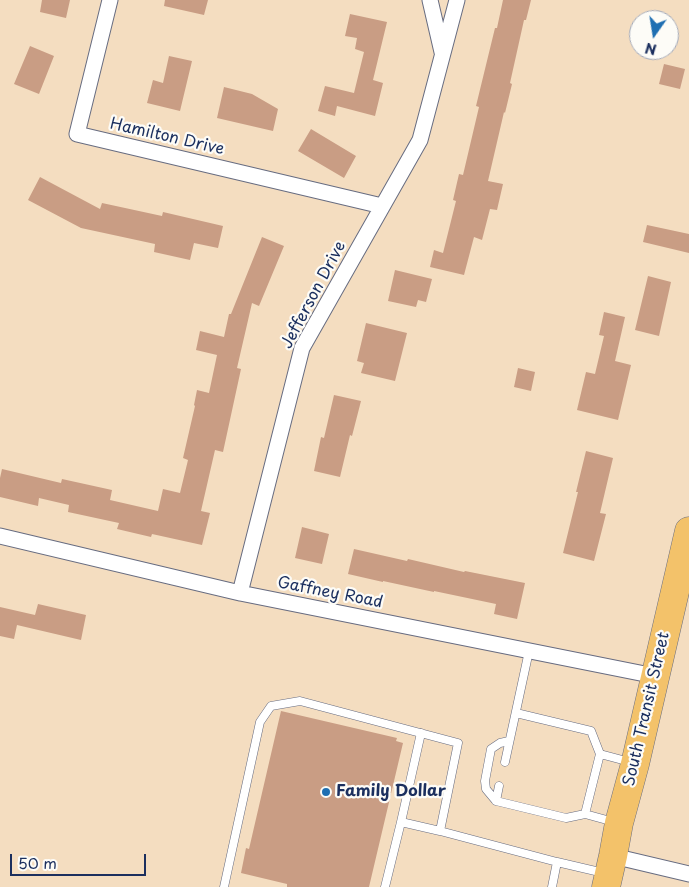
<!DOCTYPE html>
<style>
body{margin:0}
#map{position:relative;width:689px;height:887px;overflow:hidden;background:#f4ddc0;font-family:"Playpen Sans",sans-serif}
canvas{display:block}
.north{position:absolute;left:629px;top:10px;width:50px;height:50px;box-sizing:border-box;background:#fdfcf7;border:1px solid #a3aaba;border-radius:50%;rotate:193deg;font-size:14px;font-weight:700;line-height:20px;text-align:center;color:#1b2f5e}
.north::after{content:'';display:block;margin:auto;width:18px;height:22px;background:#1f6fb2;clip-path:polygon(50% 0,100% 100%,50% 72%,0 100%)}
.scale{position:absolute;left:10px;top:854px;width:136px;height:22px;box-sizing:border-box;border:2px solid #1b2f5e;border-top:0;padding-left:6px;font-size:15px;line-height:18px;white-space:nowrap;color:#1b2f5e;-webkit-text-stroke:4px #fdfcf7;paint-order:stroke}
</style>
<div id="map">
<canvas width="689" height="887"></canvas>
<div class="north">N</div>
<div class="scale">50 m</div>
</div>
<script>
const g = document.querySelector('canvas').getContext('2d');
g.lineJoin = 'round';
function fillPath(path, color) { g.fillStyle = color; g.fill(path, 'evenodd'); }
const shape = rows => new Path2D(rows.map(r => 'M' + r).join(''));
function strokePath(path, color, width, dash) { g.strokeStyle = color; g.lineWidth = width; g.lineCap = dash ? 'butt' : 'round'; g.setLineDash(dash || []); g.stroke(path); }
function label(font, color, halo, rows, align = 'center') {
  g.font = font + ' "Playpen Sans",sans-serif'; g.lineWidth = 4.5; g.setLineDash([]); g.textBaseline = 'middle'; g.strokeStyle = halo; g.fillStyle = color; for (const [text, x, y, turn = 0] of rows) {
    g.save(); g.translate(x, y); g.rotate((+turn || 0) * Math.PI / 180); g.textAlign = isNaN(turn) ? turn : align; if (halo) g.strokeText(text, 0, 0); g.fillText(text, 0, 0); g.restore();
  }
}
const building = shape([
 [42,0,70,0,66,18,40,12],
 [165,0,208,0,204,15,164,6],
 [503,0,531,0,526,20,524,20,510,83,512,84,505,113,504,112,488,181,503,184,497,210,490,209,482,240,474,237,464,275,430,267,434,250,443,253,456,201,453,200,459,174,463,175,479,107,476,106,495,28,497,28],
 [350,14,387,22,373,80,383,83,375,116,337,106,335,116,318,111,325,86,354,93,364,52,355,49,357,38,345,36],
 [30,46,54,56,39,94,14,84],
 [169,56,192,61,180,111,147,103,153,80,163,83],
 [664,64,685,69,680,89,659,84],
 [224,87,252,94,278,109,273,131,217,118],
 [311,129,356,156,344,178,298,151],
 [40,177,100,209,102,203,162,216,163,212,223,226,218,248,194,243,190,260,154,252,155,244,81,228,28,200],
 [647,225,689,234,689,253,643,242],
 [262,237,284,246,259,306,252,303,237,368,241,369,223,452,215,450,201,511,210,513,202,545,152,534,151,537,117,529,119,523,68,512,69,505,39,498,38,506,0,497,0,478,2,469,61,483,62,479,112,490,110,500,158,511,163,489,180,493,188,460,183,458,195,406,194,405,197,390,209,393,217,355,196,350,200,331,224,337,229,314,231,314],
 [395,270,432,279,426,302,418,300,416,307,388,301],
 [648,276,671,282,659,336,635,330],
 [604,312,625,317,615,361,631,365,618,420,577,410,586,372,595,374,604,336,599,335],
 [366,323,407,333,395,381,361,373,364,363,357,361],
 [518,368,535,372,531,391,514,387],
 [334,395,361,401,352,436,350,435,340,477,314,471,321,437,324,438],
 [586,451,613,458,600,513,606,514,594,561,563,553,578,492,576,492],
 [302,527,329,534,322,564,295,558],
 [354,549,407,561,408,559,464,572,465,571,525,583,517,619,494,614,496,604,434,591,434,592,383,581,383,582,348,574],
 [38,604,86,615,81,640,17,625,14,639,0,636,0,607,35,615],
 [281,711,397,738,396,741,403,743,369,887,287,887,287,884,241,873,246,848,249,849]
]);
const lane = shape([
 [516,713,591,731,600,754,630,762],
 [509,741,500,743,491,749,485,781,486,789,496,801,566,818,585,814,614,822],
 [505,762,529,651],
 [496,801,499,786],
 [585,814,600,754],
 [401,822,421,733],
 [224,887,260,722,271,706,300,701,458,743,440,831,557,862],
 [385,887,401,822,440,831],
 [552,887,557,862,604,873]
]);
const street = shape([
 [110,0,77,134,382,206],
 [430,0,442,52],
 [0,536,240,593,655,676],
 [240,593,302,348,420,140,457,0],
 [613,856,689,874]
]);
const highway = shape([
 [606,887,613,856,619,823,635,764,689,531]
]);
const markers = [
 [326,792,5,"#1f6fb2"]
];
const streetNames = [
 ["Hamilton Drive",167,137,13],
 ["Jefferson Drive",314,295,-62],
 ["Gaffney Road",330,593,11],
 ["South Transit Street",647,709,-77]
];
const poiNames = [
 ["Family Dollar",336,792]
];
fillPath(building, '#c99d84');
strokePath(lane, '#676c80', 9);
strokePath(street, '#676c80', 17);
strokePath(highway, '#676c80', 29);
strokePath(lane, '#fff', 8);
strokePath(street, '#fff', 15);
strokePath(highway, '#f3c26a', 28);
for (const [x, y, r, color] of markers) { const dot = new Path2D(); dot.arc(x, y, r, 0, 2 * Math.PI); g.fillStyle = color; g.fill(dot); strokePath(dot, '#fdfcf7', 2); }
label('16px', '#1b2f5e', '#fdfcf7', streetNames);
label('bold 16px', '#1b2f5e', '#fdfcf7', poiNames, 'left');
</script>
